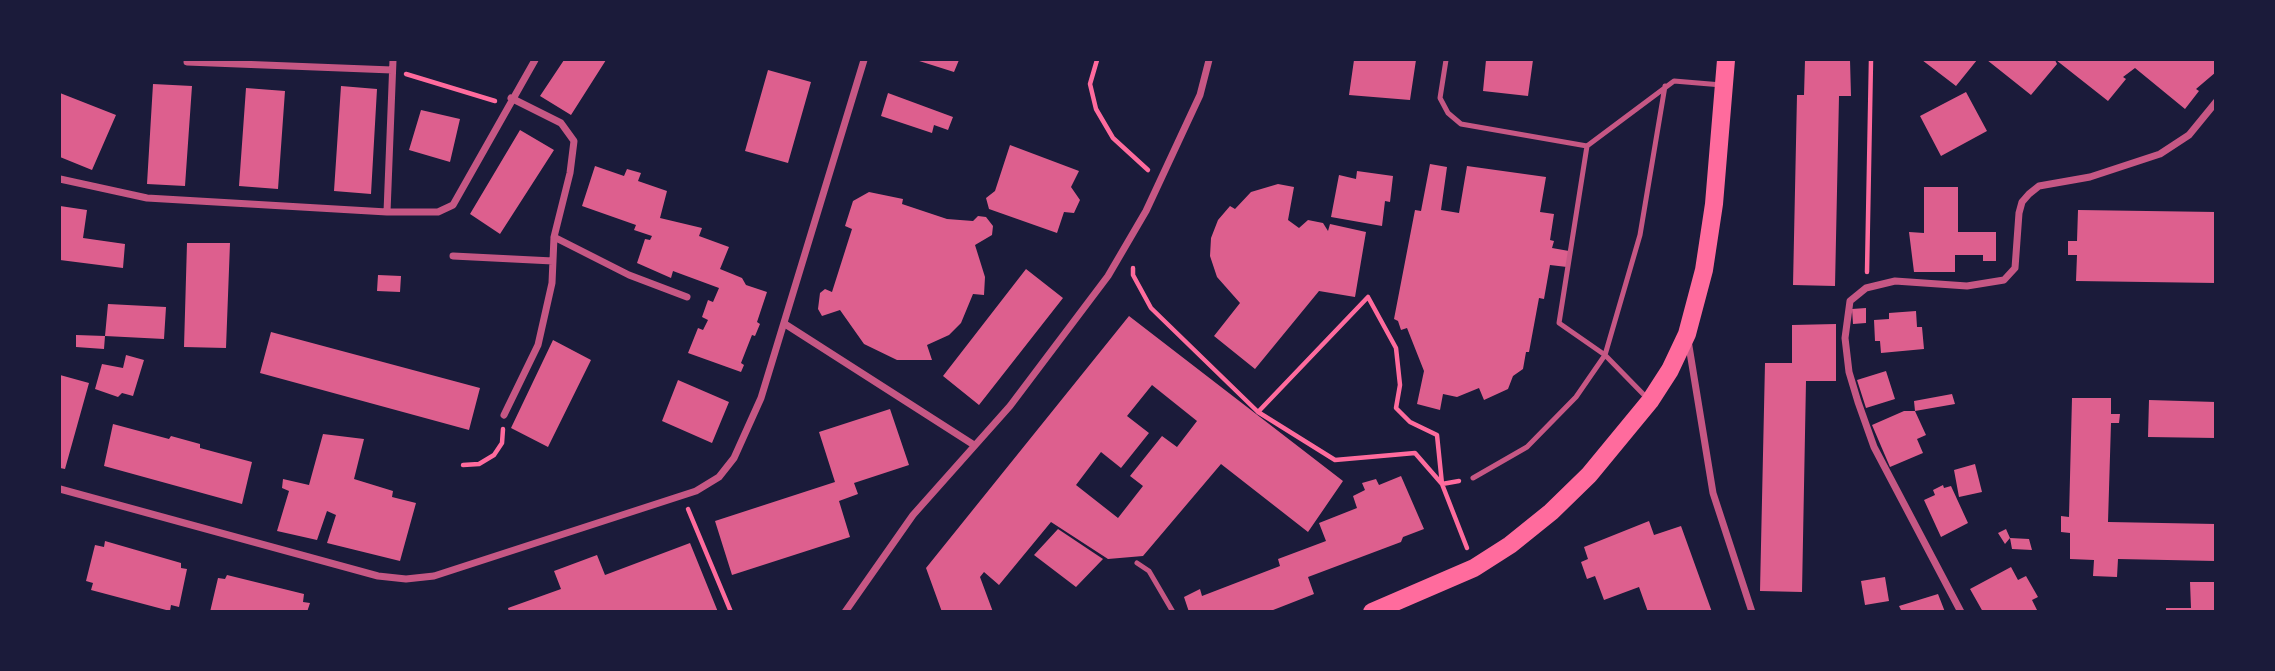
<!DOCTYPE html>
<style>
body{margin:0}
#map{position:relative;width:2275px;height:671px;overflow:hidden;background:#1b1b3a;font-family:"PT Serif",serif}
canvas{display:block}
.frame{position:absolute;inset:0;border:61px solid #1b1b3a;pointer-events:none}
</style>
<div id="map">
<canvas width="2275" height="671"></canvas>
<div class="frame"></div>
</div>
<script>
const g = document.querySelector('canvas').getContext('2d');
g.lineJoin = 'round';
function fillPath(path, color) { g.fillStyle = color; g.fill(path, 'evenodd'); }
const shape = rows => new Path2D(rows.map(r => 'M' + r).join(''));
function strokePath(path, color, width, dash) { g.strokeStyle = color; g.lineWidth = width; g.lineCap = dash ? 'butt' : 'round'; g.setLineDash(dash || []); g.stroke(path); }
const building = shape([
 [564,60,606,60,571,115,540,96],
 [916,60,959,60,954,72],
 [1354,60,1416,60,1410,100,1349,95],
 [1486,60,1533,60,1528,96,1483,91],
 [1805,60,1850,60,1851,96,1839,96,1835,286,1793,285,1797,95,1804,95],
 [1922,60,1977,60,1956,86],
 [1987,60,2055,60,2057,64,2031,95],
 [2056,60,2216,60,2216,72,2196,89,2199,91,2185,109,2135,68,2123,77,2126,79,2108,101],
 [768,70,811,82,788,163,745,151],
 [153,84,192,86,185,186,147,184],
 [341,86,377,89,371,194,334,191],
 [246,88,285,91,278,189,239,186],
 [1966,92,1987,131,1941,156,1920,116],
 [60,93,116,115,92,170,60,157],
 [888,93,953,117,948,130,934,125,932,133,881,116],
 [421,110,460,119,450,162,409,150],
 [520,130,554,150,500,234,470,214],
 [1010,145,1079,171,1071,187,1080,200,1074,213,1064,212,1057,233,989,209,986,198,995,191],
 [1430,164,1447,167,1441,210,1459,213,1467,166,1546,177,1540,212,1554,214,1550,240,1554,241,1552,248,1569,251,1567,267,1550,265,1544,299,1539,298,1529,352,1526,352,1523,369,1513,376,1508,389,1484,400,1479,388,1457,397,1443,394,1440,410,1417,404,1424,371,1407,328,1401,330,1398,321,1394,319,1415,210,1421,211],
 [595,166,624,176,627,169,641,173,638,181,667,191,660,218,702,228,699,236,729,247,720,269,742,278,746,285,767,292,757,322,760,324,755,336,752,335,741,363,744,365,741,372,688,353,698,328,703,330,708,320,702,317,708,300,713,302,719,288,673,271,671,278,637,263,645,239,650,240,652,236,634,230,636,225,582,206],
 [1357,171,1393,176,1390,202,1385,201,1382,226,1331,217,1339,175,1356,179],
 [1278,184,1294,187,1288,220,1299,228,1308,220,1323,223,1328,231,1330,224,1366,232,1355,297,1319,291,1255,369,1214,336,1240,303,1217,277,1210,256,1211,238,1218,220,1230,206,1235,209,1251,192],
 [1924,187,1958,187,1958,232,1996,232,1996,261,1983,261,1983,255,1955,255,1955,272,1914,272,1909,232,1924,233],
 [869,192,903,199,902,204,947,219,973,221,978,216,986,217,993,226,992,235,975,245,985,277,984,295,973,294,961,323,949,335,927,345,932,360,897,360,864,344,840,310,822,316,818,309,820,293,825,289,832,292,852,229,845,226,853,201],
 [60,206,87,210,83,238,125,244,123,268,60,260],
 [2078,210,2216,212,2216,283,2076,281,2077,255,2068,255,2068,241,2077,241],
 [187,243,230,243,226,348,184,347],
 [1026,269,1063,298,979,405,943,376],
 [378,275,401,276,400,292,377,291],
 [108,304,166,307,164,339,105,336],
 [1866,308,1866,323,1853,324,1852,309],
 [1916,311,1917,327,1922,327,1924,349,1881,353,1880,341,1875,341,1874,320,1889,319,1889,313],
 [1129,316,1343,481,1308,532,1221,464,1143,556,1108,559,1051,522,999,585,984,572,980,577,993,612,942,612,926,568],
 [1152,385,1197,421,1177,447,1162,436,1130,476,1143,486,1118,518,1076,485,1101,452,1121,468,1149,433,1127,416],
 [1836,324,1836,381,1806,381,1802,592,1760,591,1765,363,1792,363,1792,325],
 [271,332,480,388,469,430,260,373],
 [76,335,105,336,104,349,76,347],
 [553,340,591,360,548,447,511,428],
 [126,355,144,360,133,396,122,393,118,397,95,389,102,364,123,368],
 [1886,371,1895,399,1866,408,1857,380],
 [60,375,89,383,65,469,60,468],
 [678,380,729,402,712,443,662,421],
 [1952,394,1955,404,1915,411,1914,401],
 [2072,398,2111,398,2111,414,2120,414,2119,423,2111,423,2108,522,2216,524,2216,561,2118,559,2117,577,2093,576,2094,560,2070,559,2070,533,2061,532,2061,516,2069,517],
 [2149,400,2216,402,2216,438,2148,437],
 [890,409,909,465,854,483,858,494,839,501,850,537,732,575,715,521,835,482,819,432],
 [1904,411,1915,411,1926,435,1917,439,1923,453,1890,467,1872,425],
 [113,424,169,439,171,436,200,444,200,448,252,462,242,504,104,466],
 [323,434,364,439,354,479,393,491,392,497,416,503,400,561,327,543,336,515,327,511,317,540,277,531,289,491,282,488,283,479,309,485],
 [1975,464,1982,492,1959,497,1954,470],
 [1401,476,1424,529,1403,537,1401,542,1308,577,1314,594,1268,612,1189,612,1184,597,1200,589,1202,596,1280,566,1278,559,1326,541,1319,523,1357,508,1353,496,1365,490,1362,483,1376,479,1379,485],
 [1943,485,1944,488,1951,486,1968,523,1941,537,1924,500,1935,495,1933,490],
 [1649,521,1654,535,1681,526,1712,612,1648,612,1639,587,1604,600,1595,576,1587,579,1581,562,1588,559,1584,547],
 [1058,529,1103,559,1076,587,1034,555],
 [2006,529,2010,538,2029,539,2032,550,2012,549,2010,538,2005,544,1998,533],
 [105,541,181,563,181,568,187,569,179,607,171,605,170,611,91,590,93,583,86,581,95,545,104,547],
 [690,543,718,612,509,612,508,608,561,589,554,571,597,555,605,575],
 [2011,567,2018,580,2026,576,2038,597,2032,600,2038,612,1983,612,1970,589],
 [227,575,304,594,303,602,310,603,307,612,210,612,218,578,225,579],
 [1885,577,1889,601,1865,605,1861,581],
 [2190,582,2216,582,2216,612,2166,612,2166,608,2191,608],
 [1938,594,1945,612,1902,612,1899,606]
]);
const path = shape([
 [1097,60,1090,84,1096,109,1113,138,1148,170],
 [406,74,495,101],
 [1133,268,1133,275,1151,308,1258,412,1335,460,1415,453,1442,484,1467,548],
 [1867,272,1871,60],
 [1258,412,1368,297,1396,348,1400,385,1396,408,1410,422,1437,435,1442,484,1459,481],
 [463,465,479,464,494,455,502,443,503,429],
 [688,509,731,612]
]);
const service = shape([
 [1446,60,1440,98,1448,113,1461,124,1587,146],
 [1647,398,1605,355,1559,323,1587,146,1674,81,1722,85],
 [1473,478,1527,447,1576,397,1605,355,1640,235,1665,86],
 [1137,563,1149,571,1173,612]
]);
const minor = shape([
 [187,62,392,70],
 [60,179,147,198,387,212,438,212,453,205,535,60],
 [387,212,393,60],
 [554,237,629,275,687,297],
 [453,256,553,261],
 [785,324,974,445],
 [1688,340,1713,493,1752,612],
 [504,415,538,345,552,283,554,237,570,173,574,141,561,123,511,98],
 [60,489,378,576,406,579,434,576,696,491,719,477,734,458,761,398,864,60],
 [845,612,913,515,1010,406,1108,276,1146,211,1200,95,1209,60],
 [1961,612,1874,447,1858,402,1849,372,1845,338,1850,301,1866,288,1895,281,1967,286,2004,280,2015,268,2019,213,2022,202,2029,194,2039,186,2090,177,2160,154,2189,135,2216,102]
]);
const primary = shape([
 [1372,612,1474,568,1510,545,1551,512,1589,475,1650,401,1670,370,1687,334,1704,270,1714,204,1726,60]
]);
fillPath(building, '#dd5f8e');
strokePath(path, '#ff6b9d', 4.5);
strokePath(service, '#c65784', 5);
strokePath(minor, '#c65784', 7);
strokePath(primary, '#ff6b9d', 18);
</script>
